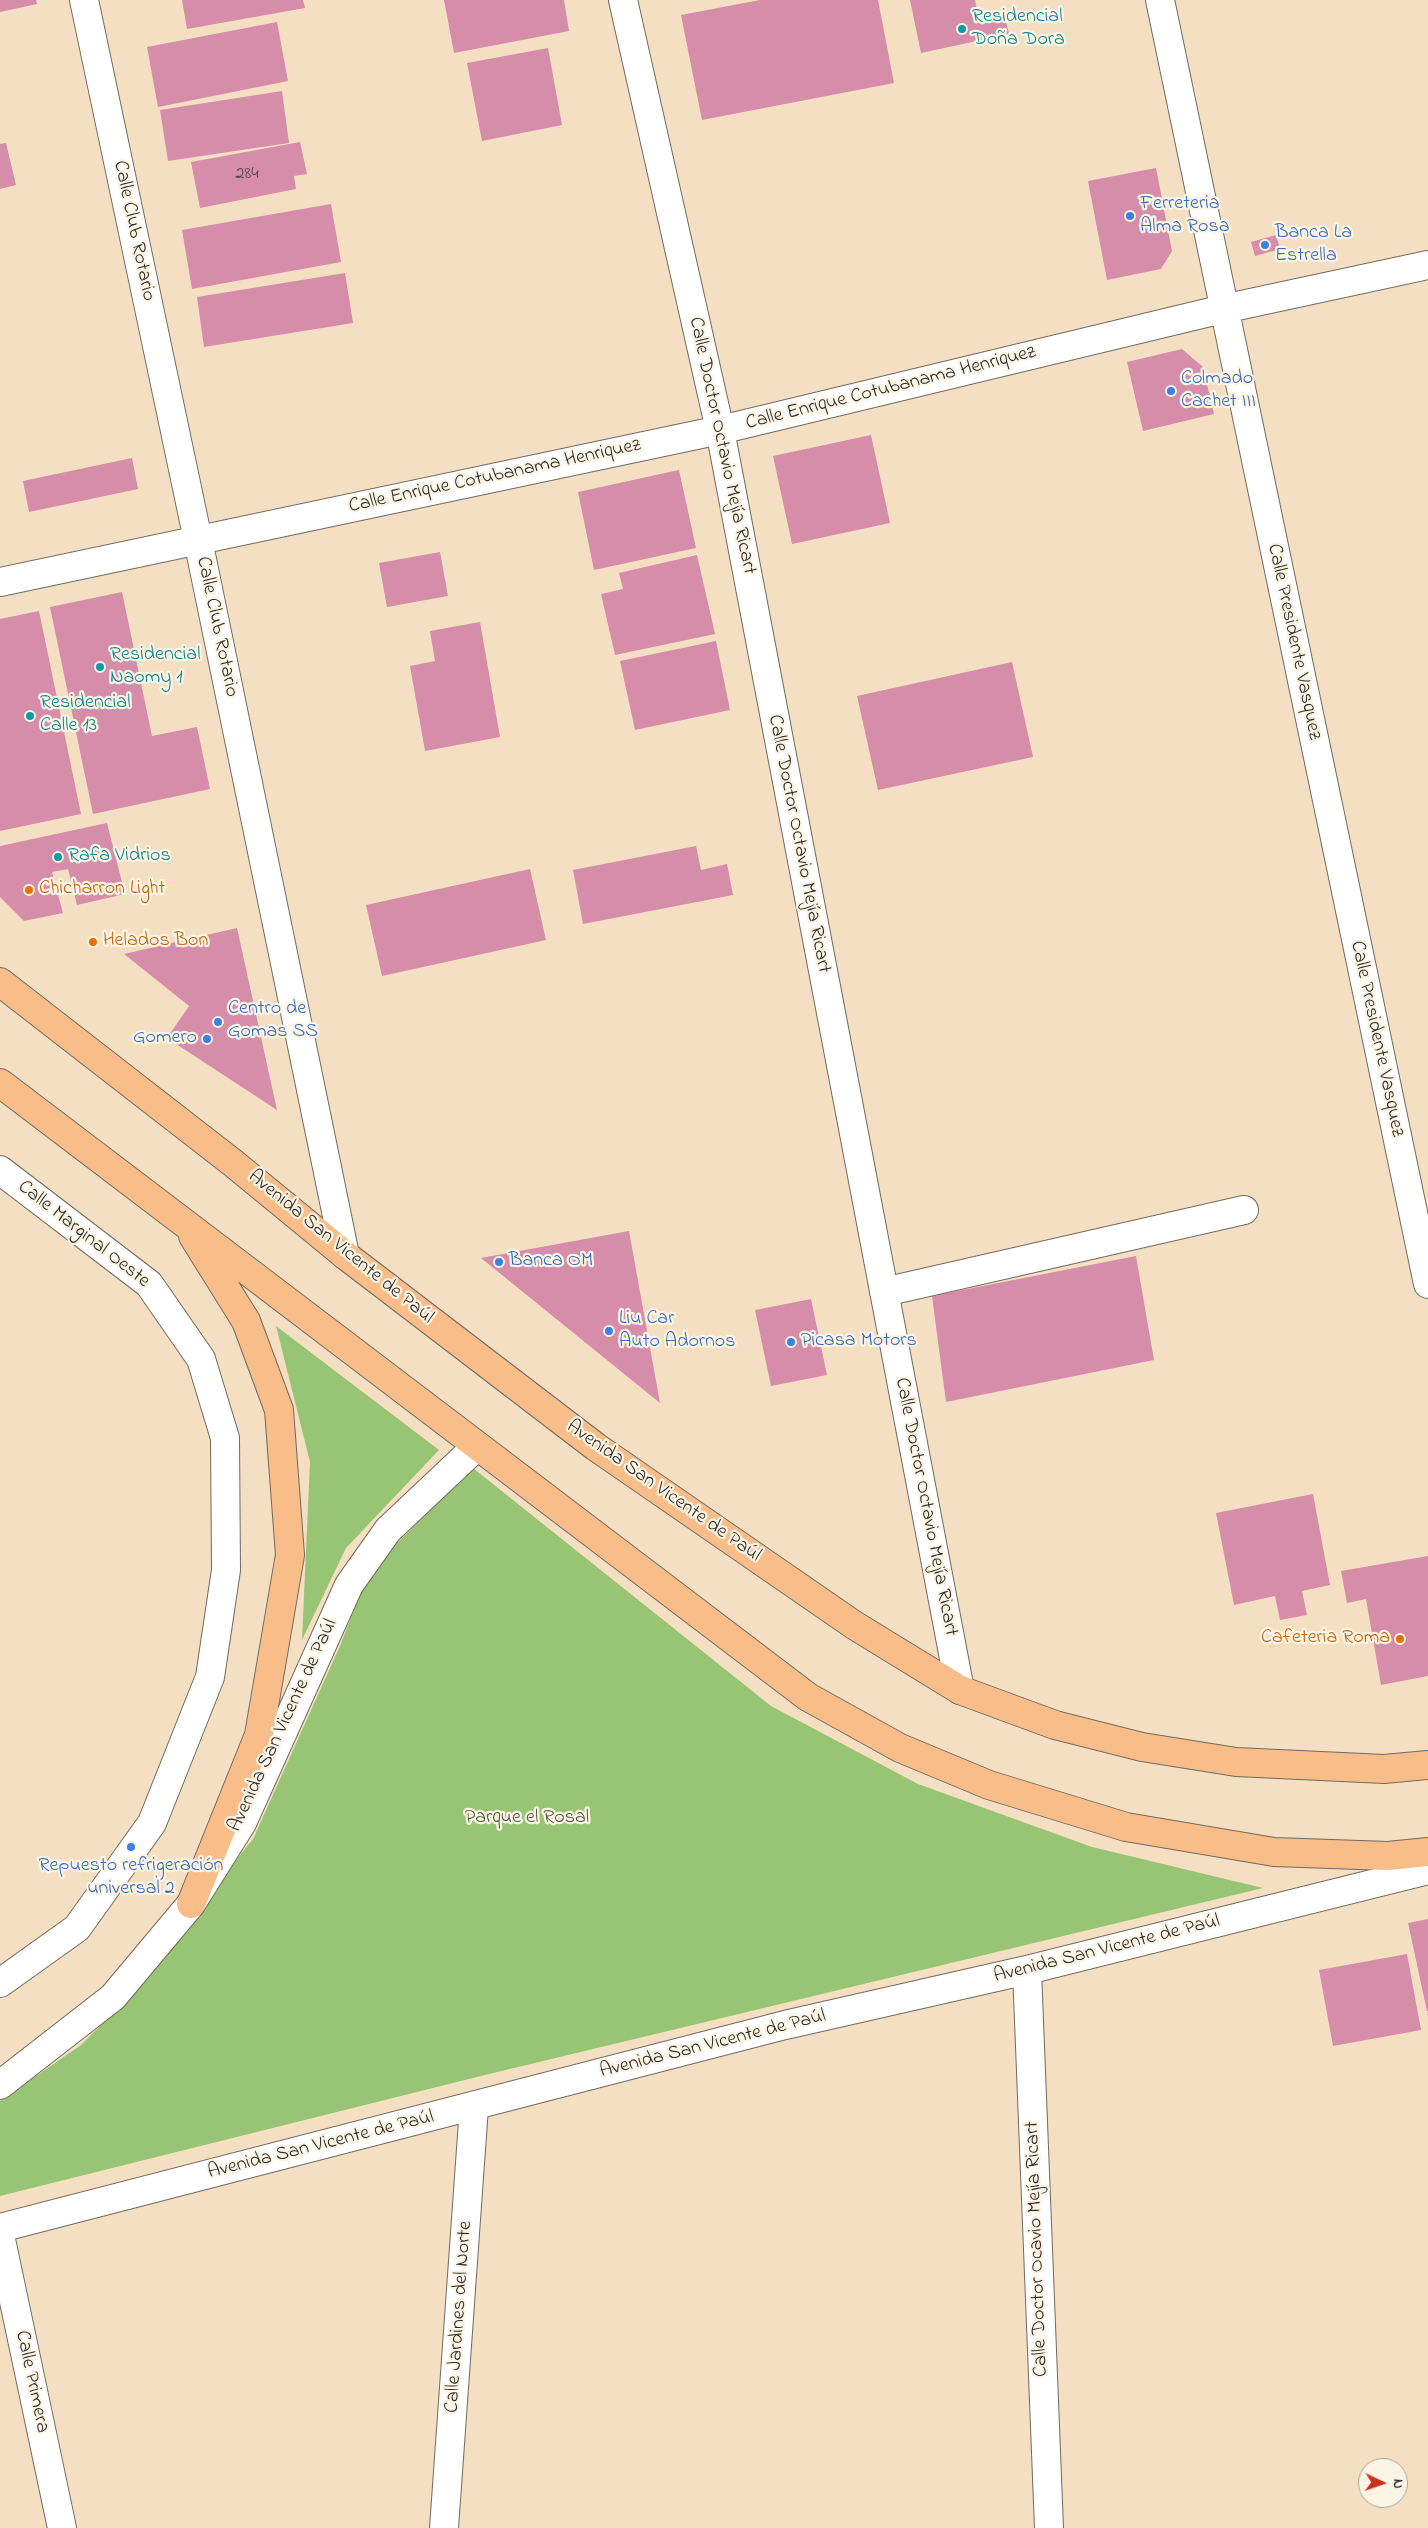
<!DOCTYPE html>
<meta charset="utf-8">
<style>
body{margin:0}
#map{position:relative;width:1428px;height:2528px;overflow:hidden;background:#f5dfc3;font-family:"Indie Flower",sans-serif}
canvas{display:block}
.north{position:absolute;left:1358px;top:2458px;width:50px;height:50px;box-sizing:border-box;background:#fcf5e5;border:1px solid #a8a49b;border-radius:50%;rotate:93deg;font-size:14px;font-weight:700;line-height:20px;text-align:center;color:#2b2b2b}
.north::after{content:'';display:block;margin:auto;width:18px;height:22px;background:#c8321e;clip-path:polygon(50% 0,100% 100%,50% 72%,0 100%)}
</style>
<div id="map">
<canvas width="1428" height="2528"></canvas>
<div class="north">N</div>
</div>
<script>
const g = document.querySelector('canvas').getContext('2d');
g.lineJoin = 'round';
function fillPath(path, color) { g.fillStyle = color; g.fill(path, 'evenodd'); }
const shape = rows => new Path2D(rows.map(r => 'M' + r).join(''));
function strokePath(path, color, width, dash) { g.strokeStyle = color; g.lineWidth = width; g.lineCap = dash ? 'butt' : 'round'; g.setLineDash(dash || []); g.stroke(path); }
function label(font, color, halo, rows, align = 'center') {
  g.font = font + ' "Indie Flower",sans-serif'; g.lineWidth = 4.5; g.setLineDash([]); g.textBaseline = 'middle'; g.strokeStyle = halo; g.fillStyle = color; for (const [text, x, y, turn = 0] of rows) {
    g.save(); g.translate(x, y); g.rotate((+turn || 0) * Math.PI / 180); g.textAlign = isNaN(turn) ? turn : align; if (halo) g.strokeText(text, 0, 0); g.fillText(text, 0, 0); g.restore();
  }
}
const green = shape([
 [276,1326,439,1450,346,1548,302,1640,310,1462],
 [473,1468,771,1706,918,1784,1092,1847,1263,1888,489,2074,0,2196,0,2101,81,2045,149,1977,219,1881,253,1839,340,1646,362,1589,397,1543]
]);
const building = shape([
 [0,0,36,0,37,4,0,12],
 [182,0,303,0,305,8,187,29],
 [444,0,564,0,569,31,454,53],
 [760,0,878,0,894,83,702,120,681,15],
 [910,0,975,0,980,23,1005,18,1009,34,921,53],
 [277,22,288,81,158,107,147,47],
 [548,48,562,125,482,141,467,63],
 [282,91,289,143,168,161,160,110],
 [300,142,307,174,294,176,296,189,200,208,191,162],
 [6,143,16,185,0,189,0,144],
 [1156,168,1172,251,1161,269,1107,280,1088,181],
 [331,204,341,262,192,289,182,230],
 [1276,235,1280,249,1255,256,1251,242],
 [345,273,353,323,204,347,197,297],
 [1182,349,1203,367,1214,414,1143,431,1127,362],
 [871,435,890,523,792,544,773,456],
 [132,458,138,489,29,512,23,481],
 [679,470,696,548,594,570,578,492],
 [440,552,448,596,387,607,379,563],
 [697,555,715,634,615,655,601,594,623,589,619,573],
 [122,592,152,736,197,727,210,789,93,814,50,607],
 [39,611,81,814,0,831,0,619],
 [480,622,500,737,425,751,410,666,435,661,430,631],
 [716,641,730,710,635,730,620,661],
 [1012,662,1033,757,878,790,857,696],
 [107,823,125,894,77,905,68,869,52,872,63,913,24,921,0,897,0,846],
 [696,846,701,870,727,864,733,895,583,924,573,870],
 [530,869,546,940,382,976,366,905],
 [237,928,277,1110,167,1038,189,1006,124,954],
 [629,1231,660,1403,481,1258],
 [1136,1256,1154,1360,946,1402,932,1296],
 [811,1299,827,1375,771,1386,755,1310],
 [1313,1494,1330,1585,1302,1591,1307,1615,1280,1620,1275,1596,1234,1605,1216,1513],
 [1428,1556,1428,1676,1381,1685,1366,1599,1347,1603,1341,1571],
 [1428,1919,1428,2011,1427,2011,1408,1923],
 [1407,1954,1421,2030,1333,2046,1319,1970]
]);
const minor = shape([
 [84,0,198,540,345,1255],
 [623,0,720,430,960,1690],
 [1160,0,1428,1284],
 [0,582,720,430,1223,309,1428,265],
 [0,1170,149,1284,201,1359,225,1438,226,1570,210,1677,152,1823,77,1928,0,1983],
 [884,1292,1244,1210],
 [1027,1970,1049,2528],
 [0,2085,113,1997,191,1904,242,1823,349,1585,388,1530,477,1446],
 [0,2228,785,2025,1027,1970,1428,1870],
 [0,2235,62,2528],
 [444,2528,474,2107]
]);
const major = shape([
 [0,982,233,1163,345,1255,596,1447,854,1625,960,1690,1055,1725,1142,1747,1236,1762,1384,1769,1428,1765],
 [0,1083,808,1697,900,1748,989,1785,1126,1827,1274,1852,1388,1856,1428,1852],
 [191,1904,259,1735,290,1555,279,1410,246,1321,193,1236]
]);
const markers = [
 [962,29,5,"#0f9aa8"],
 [1130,216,5,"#3f7fe0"],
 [1265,245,5,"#3f7fe0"],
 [1171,391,5,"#3f7fe0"],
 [100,667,5,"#0f9aa8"],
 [30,716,5,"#0f9aa8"],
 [58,857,5,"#0f9aa8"],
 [29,890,5,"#e8710a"],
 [93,942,5,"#e8710a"],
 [218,1022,5,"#3f7fe0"],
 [207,1039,5,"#3f7fe0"],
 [499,1262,5,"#3f7fe0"],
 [609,1331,5,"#3f7fe0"],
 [791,1342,5,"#3f7fe0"],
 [1400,1639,5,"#e8710a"],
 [131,1847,5,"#3f7fe0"]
];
const numberNames = [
 ["284",247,175]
];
const cultureNames = [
 ["Residencial",972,18],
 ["Doña Dora",972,41],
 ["Residencial",110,656],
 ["Naomy 1",110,679],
 ["Residencial",40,704],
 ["Calle 13",40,727],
 ["Rafa Vidrios",68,857]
];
const shopNames = [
 ["Ferreteria",1140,205],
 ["Alma Rosa",1140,228],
 ["Banca La",1275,234],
 ["Estrella",1275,257],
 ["Colmado",1181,380],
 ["Cachet III",1181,403],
 ["Centro de",228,1010],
 ["Gomas SS",228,1033],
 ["Gomero",197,1039,"right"],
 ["Banca OM",509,1262],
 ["Liu Car",619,1320],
 ["Auto Adornos",619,1343],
 ["Picasa Motors",801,1342],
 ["Repuesto refrigeración",131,1867,"center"],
 ["universal 2",131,1890,"center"]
];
const streetNames = [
 ["Calle Club Rotario",133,231,78],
 ["Calle Enrique Cotubanama Henriquez",891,389,-14],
 ["Calle Doctor Octavio Mejía Ricart",721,446,78],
 ["Calle Enrique Cotubanama Henriquez",495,477,-12],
 ["Calle Club Rotario",216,627,78],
 ["Calle Presidente Vasquez",1293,642,78],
 ["Calle Doctor Octavio Mejía Ricart",798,844,79],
 ["Calle Presidente Vasquez",1376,1039,78],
 ["Calle Marginal Oeste",83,1235,38],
 ["Avenida San Vicente de Paúl",340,1248,39],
 ["Avenida San Vicente de Paúl",663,1492,35],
 ["Calle Doctor Octavio Mejía Ricart",925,1507,79],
 ["Avenida San Vicente de Paúl",284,1726,-65],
 ["Avenida San Vicente de Paúl",1107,1950,-14],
 ["Avenida San Vicente de Paúl",713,2045,-14],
 ["Avenida San Vicente de Paúl",321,2146,-14],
 ["Calle Doctor Ocavio Mejía Ricart",1038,2249,-92],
 ["Calle Jardines del Norte",460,2317,-86],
 ["Calle Primera",31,2382,78]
];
const foodNames = [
 ["Chicharron Light",39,890],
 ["Helados Bon",103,942],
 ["Cafeteria Roma",1390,1639,"right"]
];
const parkNames = [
 ["Parque el Rosal",527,1819]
];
fillPath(green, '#97c573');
fillPath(building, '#d58daa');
strokePath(minor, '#726a60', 30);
strokePath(major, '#726a60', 30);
strokePath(minor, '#fff', 28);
strokePath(major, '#f8bd89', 28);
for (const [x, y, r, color] of markers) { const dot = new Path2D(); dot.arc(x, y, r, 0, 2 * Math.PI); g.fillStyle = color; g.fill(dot); strokePath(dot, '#fcf5e5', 2); }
label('18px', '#56444b', null, numberNames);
label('20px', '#0d838f', '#fcf5e5', cultureNames, 'left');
label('20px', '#366cbe', '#fcf5e5', shopNames, 'left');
label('20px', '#2b2b2b', '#fcf5e5', streetNames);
label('20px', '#c56008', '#fcf5e5', foodNames, 'left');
label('20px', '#4b5941', '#fcf5e5', parkNames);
</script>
